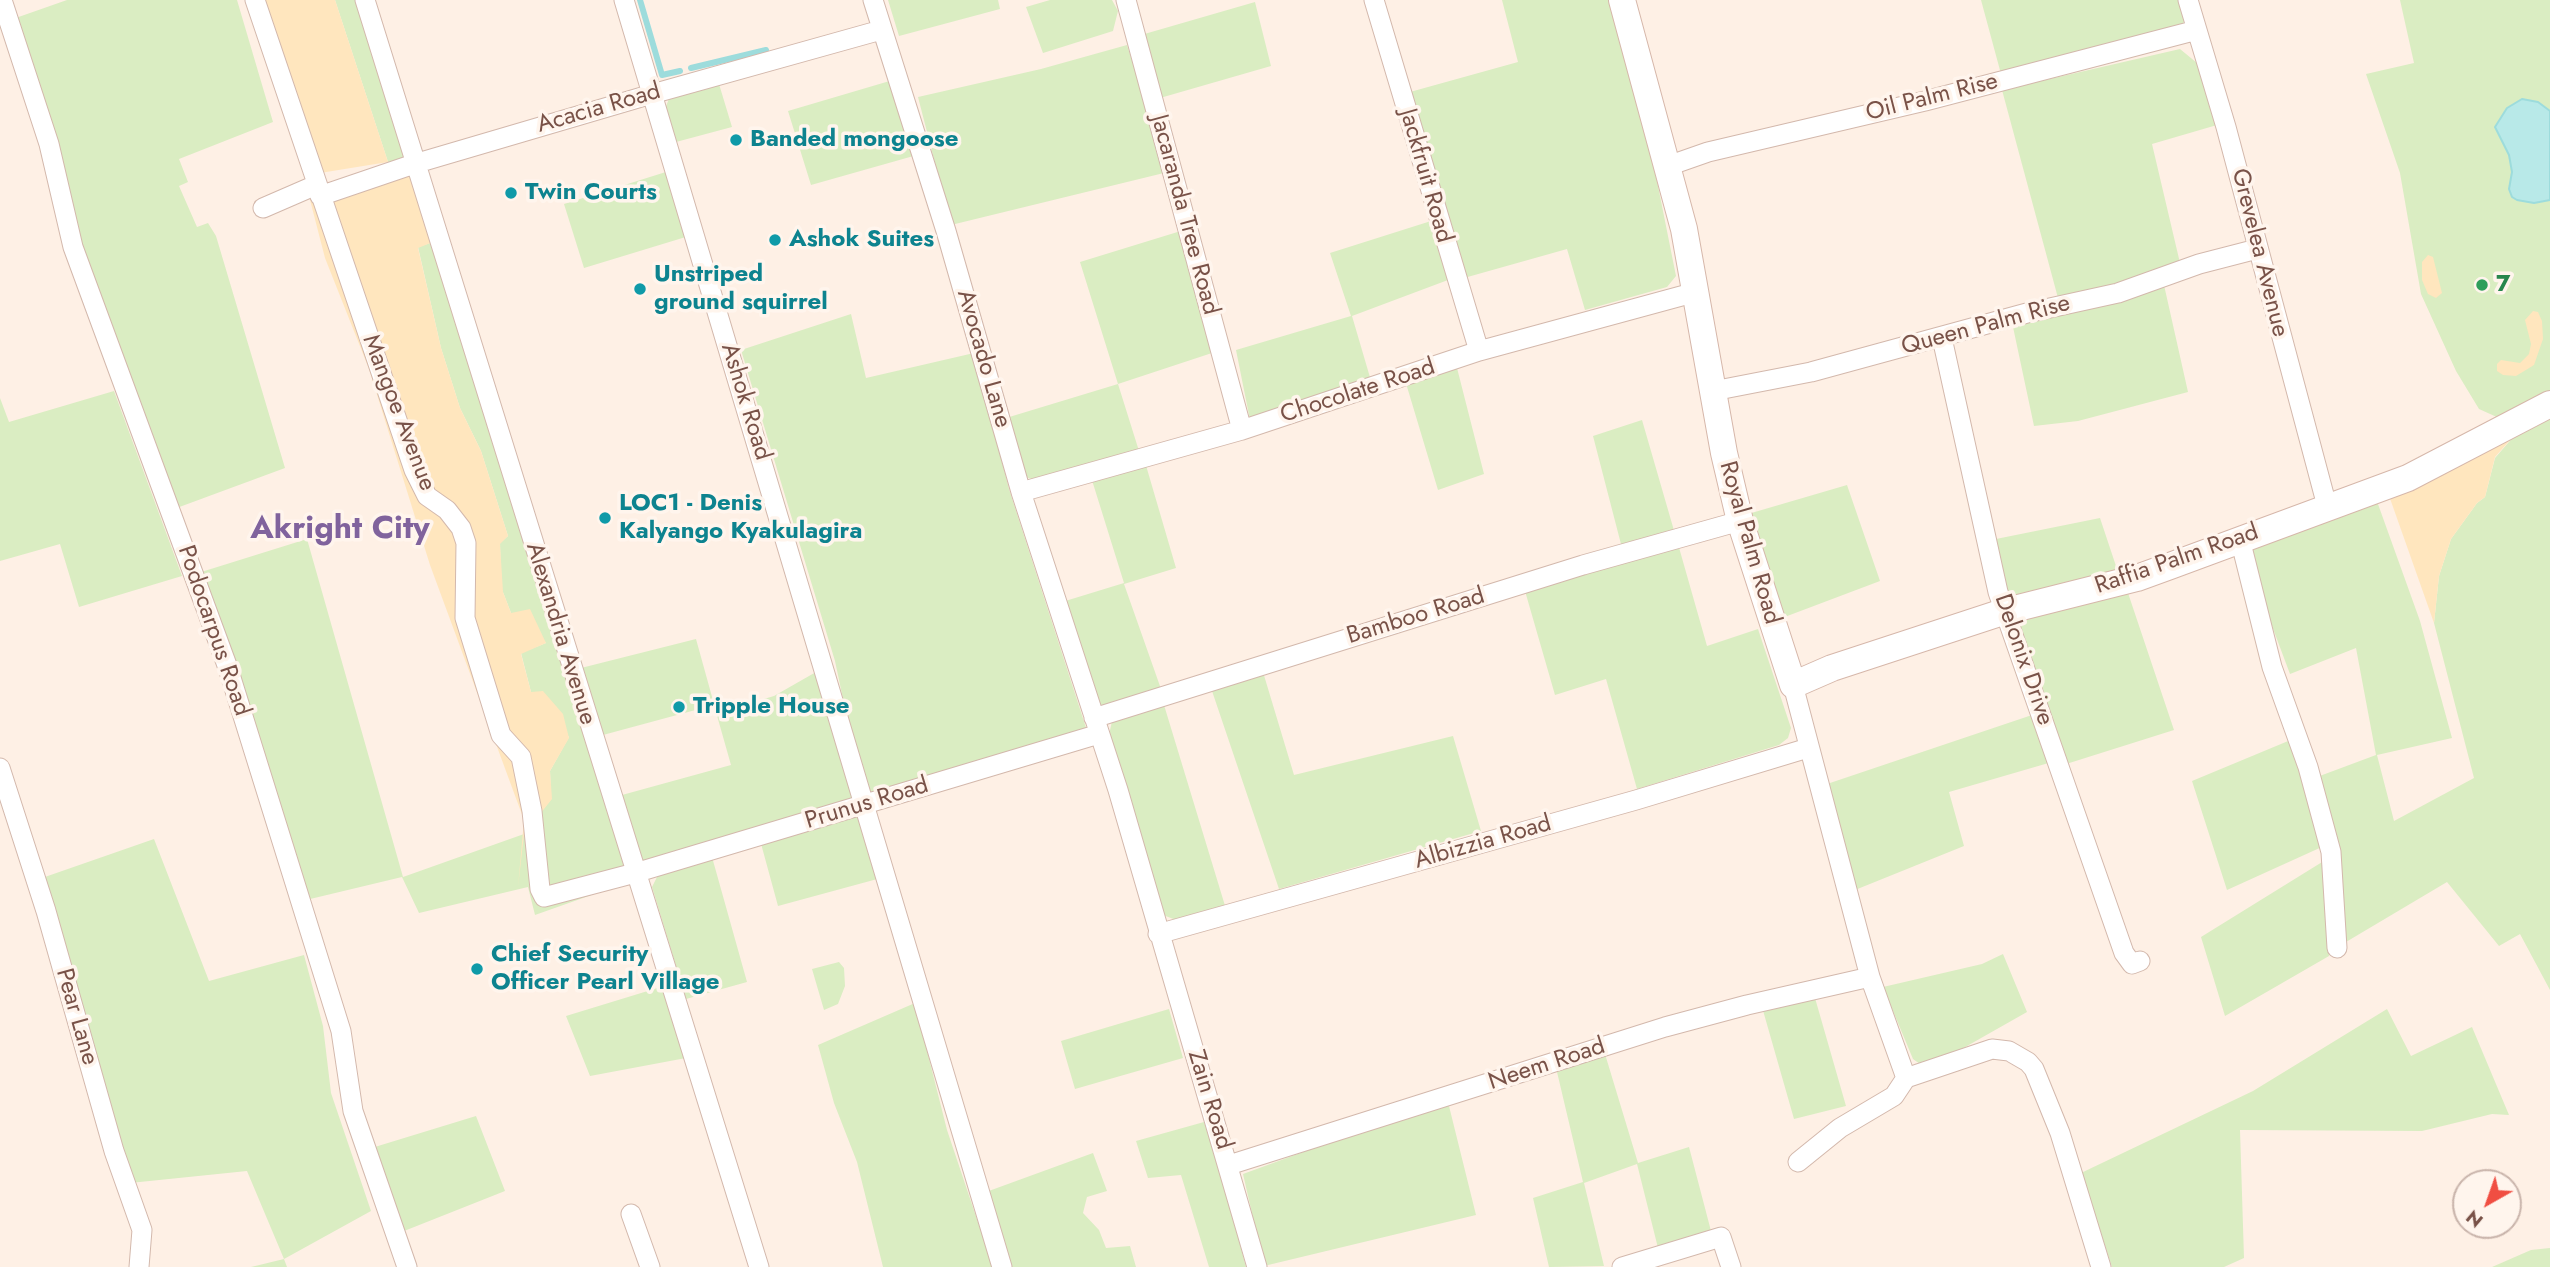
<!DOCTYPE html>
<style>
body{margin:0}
#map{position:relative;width:2550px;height:1267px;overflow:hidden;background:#fef0e5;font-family:Jost,sans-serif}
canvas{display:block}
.north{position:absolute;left:2452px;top:1169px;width:70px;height:70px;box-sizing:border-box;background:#fff5ed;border:2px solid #c9b4ab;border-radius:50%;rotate:220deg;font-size:19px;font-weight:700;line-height:28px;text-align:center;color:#795248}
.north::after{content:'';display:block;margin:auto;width:24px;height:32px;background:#f04e42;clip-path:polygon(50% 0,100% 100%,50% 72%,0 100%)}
</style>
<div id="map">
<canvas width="2550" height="1267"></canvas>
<div class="north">N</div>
</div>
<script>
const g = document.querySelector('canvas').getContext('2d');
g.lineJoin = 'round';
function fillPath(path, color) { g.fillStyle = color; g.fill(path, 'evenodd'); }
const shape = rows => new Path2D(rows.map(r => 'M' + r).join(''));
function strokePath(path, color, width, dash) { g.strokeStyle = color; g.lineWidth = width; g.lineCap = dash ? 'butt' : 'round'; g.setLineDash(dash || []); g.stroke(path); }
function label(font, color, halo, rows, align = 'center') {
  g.font = font + ' Jost,sans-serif'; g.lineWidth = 7; g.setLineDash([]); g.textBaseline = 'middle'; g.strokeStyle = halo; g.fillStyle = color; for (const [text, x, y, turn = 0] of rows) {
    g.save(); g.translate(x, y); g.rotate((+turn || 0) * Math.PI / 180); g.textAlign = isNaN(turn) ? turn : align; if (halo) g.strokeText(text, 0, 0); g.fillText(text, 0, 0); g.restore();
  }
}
const green = shape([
 [67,0,237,0,273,122,179,159,188,182,179,186,197,227,208,223,216,236,285,468,174,509,81,272,10,20],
 [335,0,356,0,406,159,388,162],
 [888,0,998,0,1000,9,899,36],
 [1050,0,1112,0,1118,11,1113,31,1043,53,1026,7],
 [1502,0,1610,0,1656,176,1676,276,1667,287,1585,310,1567,249,1464,278,1410,92,1518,62],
 [1981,0,2180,0,2184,22,2180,28,2001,74],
 [2400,0,2550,0,2550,392,2499,418,2479,409,2456,371,2421,294,2400,173,2366,74,2414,63],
 [1255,2,1271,66,1160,98,1141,35],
 [1127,45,1168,172,951,225,918,97,1041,69],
 [2180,49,2197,63,2217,125,2152,144,2180,263,2129,282,2058,298,2002,90],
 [893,80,917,155,811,185,788,111],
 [719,84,732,127,676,142,665,109,670,96],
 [669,171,689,236,584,268,564,204],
 [1431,221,1448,280,1352,316,1374,391,1251,425,1236,350,1351,316,1330,253],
 [1184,230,1218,351,1118,384,1139,451,1037,480,1028,478,1022,470,1006,418,1118,384,1080,262],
 [433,242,631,881,535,915,528,887,419,913,402,877,306,900,198,573,307,539,403,877,524,834,551,799,550,771,569,737,531,692,521,653,546,643,511,613,501,587,500,543,508,536,481,451,460,408,441,348,418,247],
 [2164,285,2188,392,2078,421,2034,426,2013,327],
 [851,314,866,378,974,353,1009,489,1089,737,866,808,835,661,741,350],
 [1457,368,1484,474,1438,490,1405,380],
 [114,391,182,576,79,607,60,544,0,561,0,398,9,422],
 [2550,406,2550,990,2520,934,2499,946,2447,882,2346,942,2337,851,2317,777,2376,755,2356,648,2290,674,2251,570,2253,543,2374,493,2420,621,2452,738,2377,755,2394,821,2474,778,2434,623,2439,576,2451,539,2477,503,2485,497,2495,458,2533,414],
 [1642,420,1675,534,1622,548,1593,436],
 [1145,462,1176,568,1124,584,1161,689,1106,707,1093,701,1062,602,1124,583,1091,477],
 [1847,485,1880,581,1782,618,1748,514],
 [2100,518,2120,578,2010,600,1991,540],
 [1678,544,1707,646,1758,629,1791,728,1788,738,1779,745,1637,789,1606,679,1555,695,1525,591],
 [2127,590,2174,730,2063,765,2013,614],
 [696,639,714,704,747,704,774,696,816,672,856,798,648,864,642,859,622,795,731,765,714,705,603,735,581,668],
 [1263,672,1294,775,1453,736,1481,831,1279,889,1211,688],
 [1164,705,1226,909,1176,920,1163,915,1108,740,1112,721],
 [2035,714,2052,762,1949,792,1964,846,1855,890,1827,784],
 [2293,739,2324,846,2227,890,2192,781],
 [856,809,881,878,778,906,760,840],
 [154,839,209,981,304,955,323,1026,331,1093,371,1211,284,1259,287,1267,251,1267,284,1259,247,1171,130,1183,42,878],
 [712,857,747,982,686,999,652,887,657,877],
 [2327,859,2329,956,2225,1016,2201,937],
 [2003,954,2027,1012,1937,1063,1920,1064,1913,1059,1883,987,1982,964],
 [839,962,844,968,845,986,838,1004,824,1010,812,969],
 [664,986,686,1058,590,1076,566,1016],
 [1815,998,1846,1106,1794,1119,1762,1007],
 [915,1003,947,1130,993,1267,883,1267,857,1162,834,1103,818,1045],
 [1169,1009,1183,1058,1075,1089,1061,1041],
 [2387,1009,2411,1056,2472,1027,2509,1115,2492,1114,2422,1131,2240,1130,2244,1258,2224,1267,2112,1267,2081,1173,2253,1091],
 [1605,1054,1638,1163,1689,1147,1711,1231,1658,1248,1637,1164,1584,1183,1604,1266,1549,1267,1533,1198,1583,1182,1557,1072],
 [1449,1106,1476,1215,1264,1266,1243,1174,1388,1121],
 [476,1116,505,1191,394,1235,365,1150],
 [1204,1122,1223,1181,1246,1267,1209,1267,1181,1175,1148,1178,1136,1141],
 [1093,1153,1107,1191,1087,1197,1083,1213,1099,1230,1106,1248,1130,1246,1136,1267,1008,1267,986,1192],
 [2550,1248,2550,1267,2492,1267,2531,1250]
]);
const sand = shape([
 [258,0,335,0,388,162,320,173],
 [410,169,433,242,418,248,441,348,460,408,481,451,508,536,500,544,503,592,511,613,530,609,546,643,521,654,531,692,543,691,563,714,569,738,550,771,552,799,524,834,518,887,524,820,430,565,369,369,325,258,309,196],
 [2428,255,2433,257,2442,293,2436,298,2428,294,2422,280,2422,262],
 [2533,311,2538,312,2542,321,2543,339,2534,365,2516,376,2503,375,2497,371,2497,364,2501,360,2520,363,2529,354,2531,344,2525,320],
 [2533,414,2495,457,2485,497,2477,503,2451,539,2439,576,2434,623,2387,490]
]);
const water = shape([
 [2522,99,2538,102,2550,111,2550,200,2534,203,2517,200,2512,197,2509,189,2512,172,2509,155,2495,127,2507,108,2522,99]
]);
const stream = shape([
 [640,0,662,75,680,71],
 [691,68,766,50]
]);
const street = shape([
 [2,0,49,144,73,247,228,668,341,1031,353,1111,407,1267],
 [255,0,414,470,427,496,447,510,461,528,466,543,465,618,501,735,521,757,532,811,540,889,544,897,635,873,1099,734],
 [365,0,759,1267],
 [624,0,1002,1267],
 [873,0,946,231,1021,492,1118,790,1257,1267],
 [1126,0,1242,430],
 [1374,0,1479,351],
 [2188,0,2226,127,2327,506],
 [1668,166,1708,152,1925,101,2197,30],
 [320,196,414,164,652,94,881,30],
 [263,208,316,185],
 [1942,338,1998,592,2124,953,2132,964,2140,961],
 [1713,391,1811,372,2027,313,2118,293,2199,264,2257,249],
 [1021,492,1242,430,1479,351,1696,292],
 [2240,539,2272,667,2308,767,2331,852,2337,948],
 [1793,685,1870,977,1906,1078],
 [1094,718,1583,565,1740,521],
 [0,768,46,911,114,1151,142,1230,139,1267],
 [1158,934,1636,800,1808,748],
 [1906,1078,1992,1049,2009,1051,2028,1062,2034,1069,2060,1133,2101,1267],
 [1798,1162,1840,1128,1894,1096,1906,1078],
 [1229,1165,1665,1027,1747,1005,1870,977],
 [631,1214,650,1267],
 [1622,1267,1721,1237,1731,1267]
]);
const secondary = shape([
 [1622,0,1684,229,1724,453,1740,521,1793,685,1832,668,2006,611,2137,578,2170,566,2408,478,2550,404]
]);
const markers = [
 [736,140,7,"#0f9aa8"],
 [511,193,7,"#0f9aa8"],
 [775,240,7,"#0f9aa8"],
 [2482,285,7,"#2e9e5b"],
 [640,289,7,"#0f9aa8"],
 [605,518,7,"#0f9aa8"],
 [679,707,7,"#0f9aa8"],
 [477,969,7,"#0f9aa8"]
];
const streetNames = [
 ["Oil Palm Rise",1932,98,-14],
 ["Acacia Road",599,109,-16],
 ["Jackfruit Road",1425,176,74],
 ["Jacaranda Tree Road",1184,215,75],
 ["Grevelea Avenue",2259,253,76],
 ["Queen Palm Rise",1986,326,-15],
 ["Avocado Lane",983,359,74],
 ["Chocolate Road",1358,392,-18],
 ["Ashok Road",745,402,73],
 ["Mangoe Avenue",398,413,69],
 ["Royal Palm Road",1749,543,74],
 ["Raffia Palm Road",2177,560,-19],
 ["Bamboo Road",1416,617,-17],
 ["Podocarpus Road",213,631,71],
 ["Alexandria Avenue",560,634,73],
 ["Delonix Drive",2023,660,71],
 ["Prunus Road",867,804,-17],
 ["Albizzia Road",1483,843,-16],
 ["Pear Lane",76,1017,74],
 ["Neem Road",1547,1065,-18],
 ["Zain Road",1209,1100,73]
];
const cultureNames = [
 ["Banded mongoose",750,140],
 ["Twin Courts",525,193],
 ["Ashok Suites",789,240],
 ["Unstriped",654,275],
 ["ground squirrel",654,303],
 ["LOC1 - Denis",619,504],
 ["Kalyango Kyakulagira",619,532],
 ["Tripple House",693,707],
 ["Chief Security",491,955],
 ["Officer Pearl Village",491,983]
];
const leisureNames = [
 ["7",2496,285]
];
const districtNames = [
 ["Akright City",340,530]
];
fillPath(green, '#daedc2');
fillPath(sand, '#ffe6be');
fillPath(water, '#b8e9e8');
strokePath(water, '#9ddcdc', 2);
strokePath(stream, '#9ddcdc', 6);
strokePath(street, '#d3b8ac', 21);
strokePath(secondary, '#d6b7aa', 28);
strokePath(street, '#fff', 19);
strokePath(secondary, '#fff', 26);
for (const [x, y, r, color] of markers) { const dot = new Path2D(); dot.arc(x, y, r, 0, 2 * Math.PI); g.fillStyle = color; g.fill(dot); strokePath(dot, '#fff5ed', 2.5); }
label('24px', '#795248', '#fff5ed', streetNames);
label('bold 24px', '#0d838f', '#fff5ed', cultureNames, 'left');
label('bold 24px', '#27864d', '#fff5ed', leisureNames, 'left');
label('bold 32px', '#80639d', '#fff5ed', districtNames);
</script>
